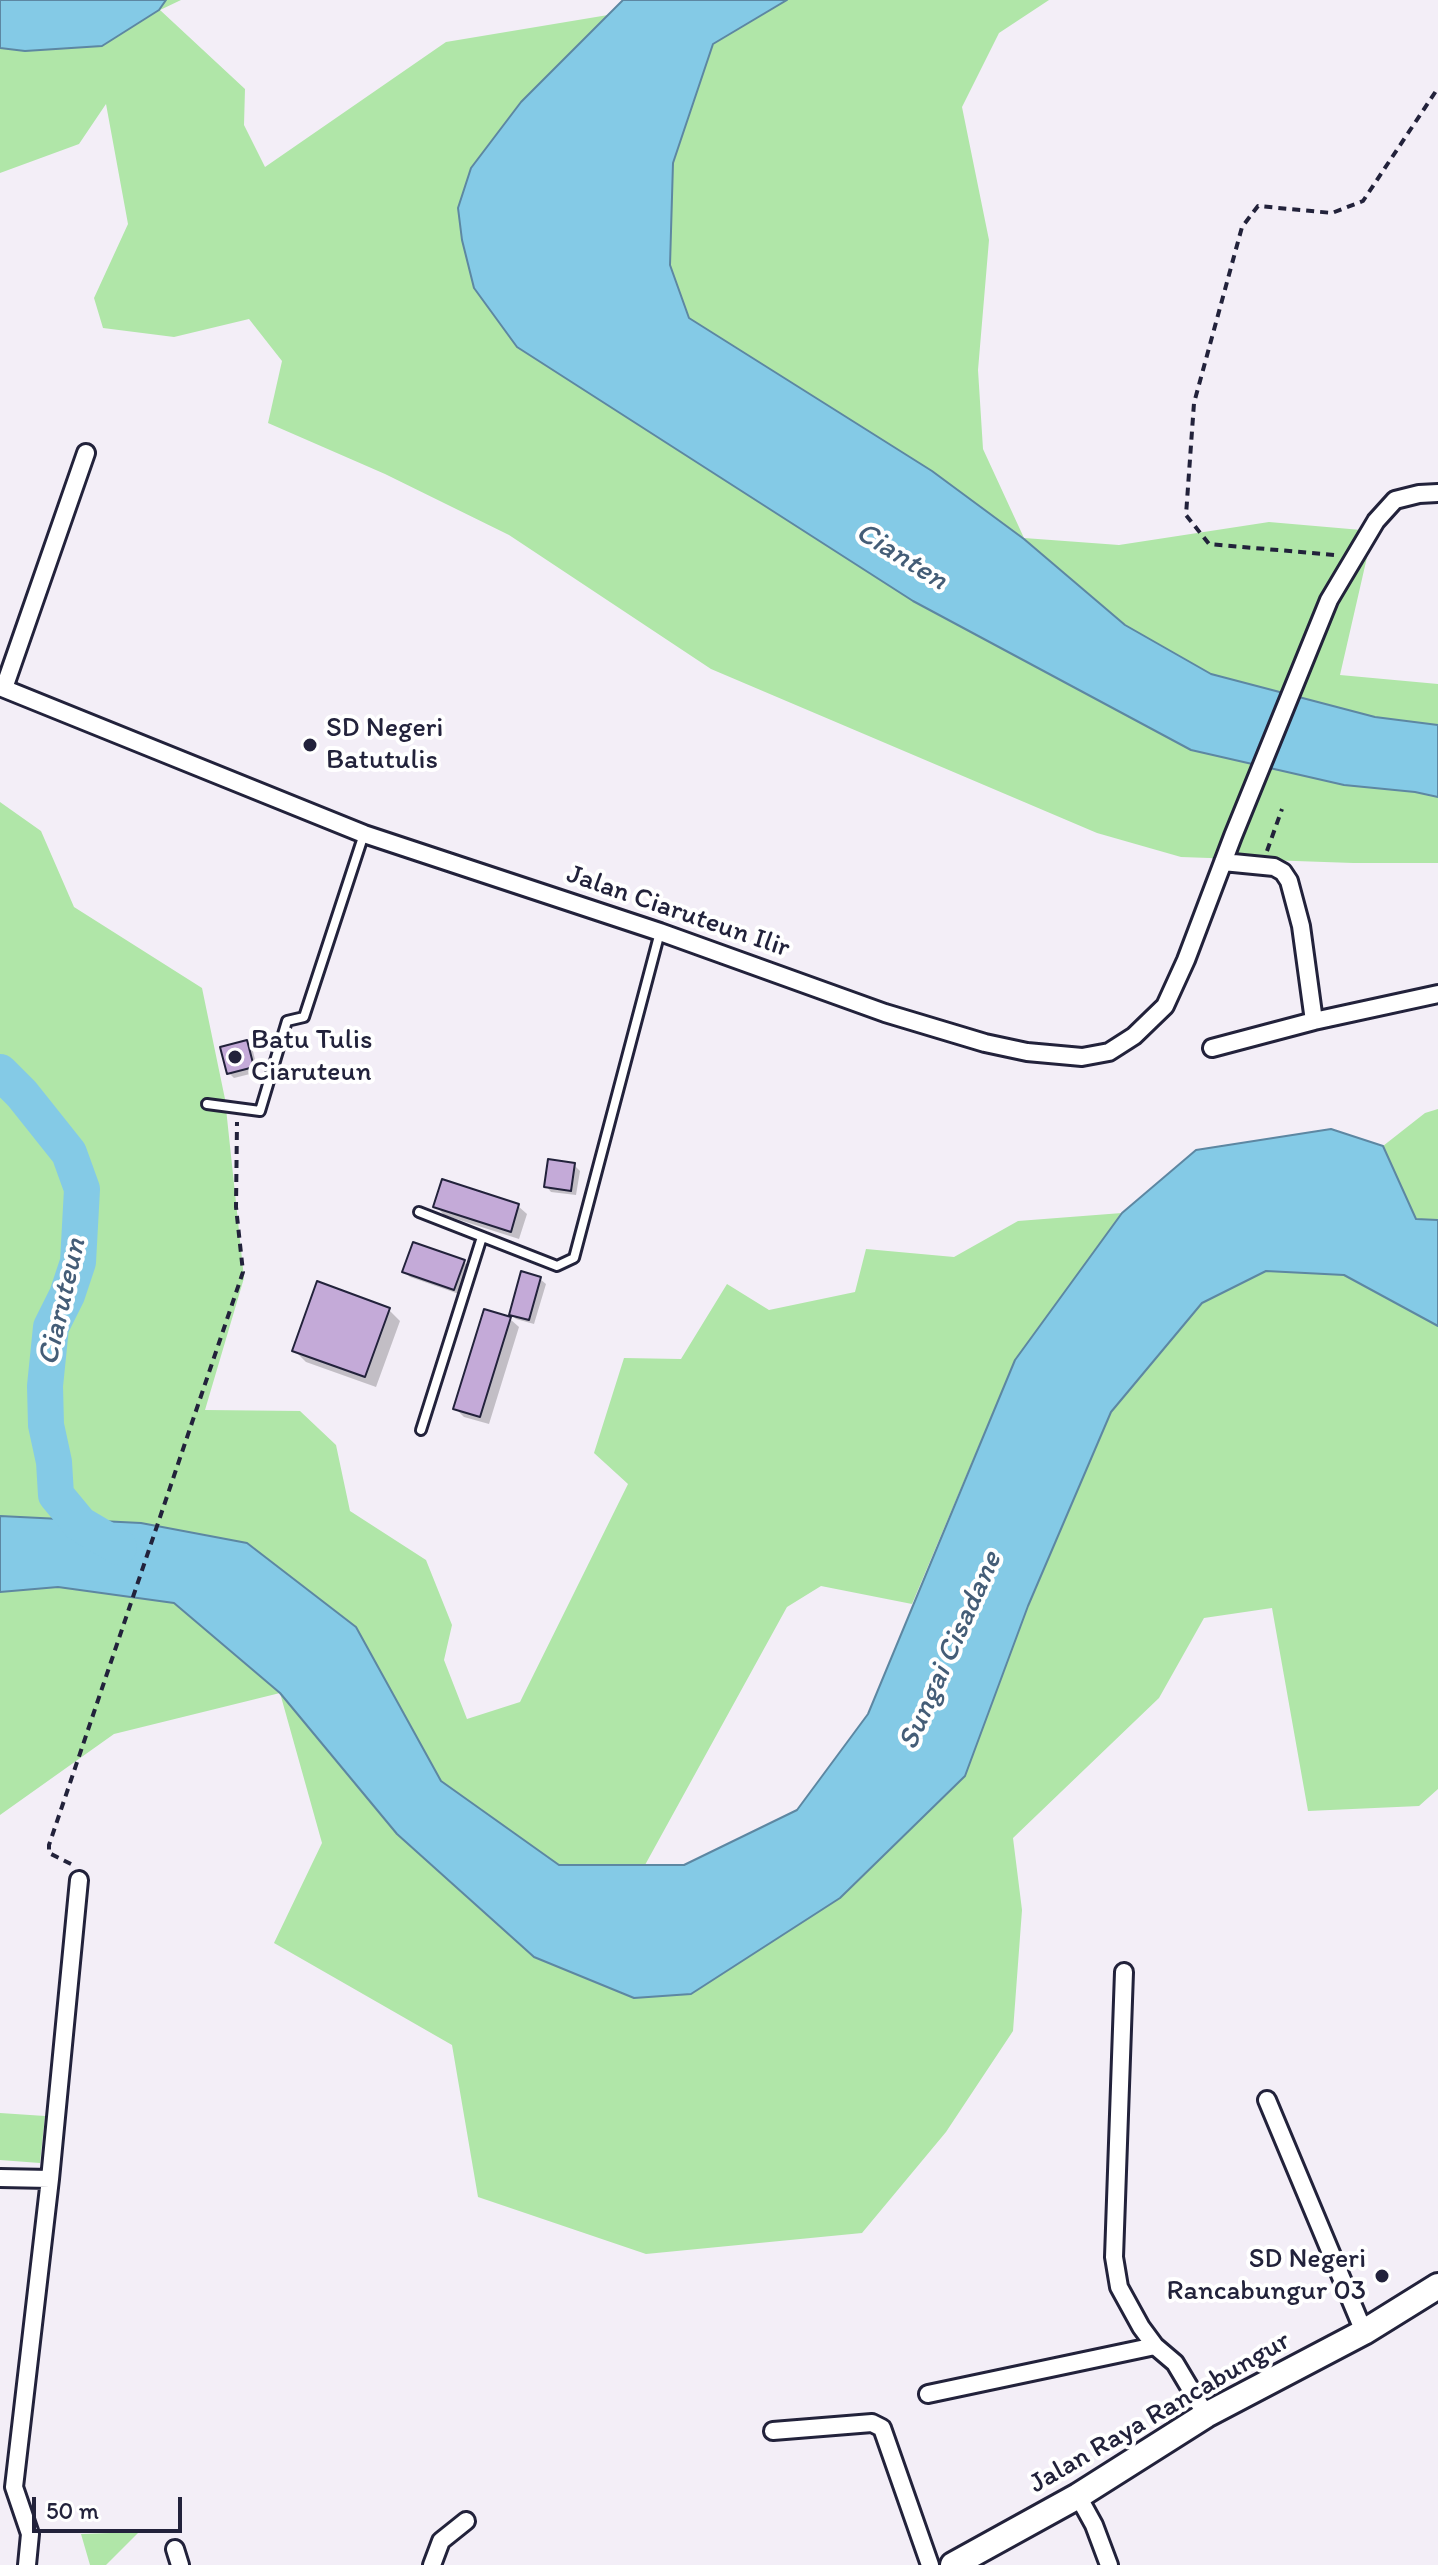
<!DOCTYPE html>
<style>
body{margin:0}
#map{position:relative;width:1438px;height:2565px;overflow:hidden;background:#f3eef7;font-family:Itim,sans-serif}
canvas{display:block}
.scale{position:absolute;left:32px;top:2497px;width:150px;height:36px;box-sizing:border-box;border:4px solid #22223b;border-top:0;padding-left:10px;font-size:24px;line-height:28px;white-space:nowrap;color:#22223b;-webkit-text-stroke:6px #fff;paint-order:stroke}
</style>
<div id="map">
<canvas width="1438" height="2565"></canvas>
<div class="scale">50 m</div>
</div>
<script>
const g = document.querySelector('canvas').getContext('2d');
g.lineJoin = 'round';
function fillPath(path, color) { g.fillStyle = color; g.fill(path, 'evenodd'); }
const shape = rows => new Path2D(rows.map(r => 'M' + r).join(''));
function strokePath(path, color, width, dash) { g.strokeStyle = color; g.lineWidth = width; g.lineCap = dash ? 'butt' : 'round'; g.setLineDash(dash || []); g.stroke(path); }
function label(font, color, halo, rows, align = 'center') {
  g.font = font + ' Itim,sans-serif'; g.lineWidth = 8; g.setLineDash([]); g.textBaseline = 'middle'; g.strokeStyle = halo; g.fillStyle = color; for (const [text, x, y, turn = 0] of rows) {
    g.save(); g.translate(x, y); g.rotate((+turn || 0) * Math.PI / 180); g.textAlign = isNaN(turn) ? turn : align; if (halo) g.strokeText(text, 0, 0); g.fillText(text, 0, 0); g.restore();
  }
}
const green = shape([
 [166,0,181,0,160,10,245,89,244,125,265,167,446,42,608,15,521,102,471,168,458,208,462,240,1191,750,1344,785,1415,792,1438,797,1438,863,1353,863,1181,857,1097,833,711,669,509,535,385,474,268,423,282,361,249,319,174,337,103,328,94,298,128,224,106,104,79,144,0,173,0,48,25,51,102,46,159,10],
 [787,0,1049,0,999,33,962,107,989,240,978,370,983,449,1024,538,1119,545,1269,522,1373,531,1340,675,1438,684,1438,725,1375,717,1211,674,1125,625,1024,539,932,471,689,318,670,265,673,164,713,44],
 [0,802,41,831,74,907,202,988,225,1099,244,1278,205,1410,300,1411,336,1445,350,1511,426,1560,452,1625,444,1660,467,1719,520,1702,628,1484,594,1453,624,1358,681,1359,727,1284,769,1310,855,1292,866,1249,954,1257,1018,1221,1122,1213,1015,1360,912,1604,821,1586,787,1607,645,1865,559,1865,441,1781,356,1627,141,1523,0,1516],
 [1438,1109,1438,1220,1416,1219,1383,1146,1425,1113],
 [1266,1271,1344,1275,1438,1326,1438,1789,1419,1806,1308,1811,1272,1608,1204,1618,1159,1698,1013,1838,1022,1910,1013,2031,946,2132,862,2233,646,2254,478,2197,452,2045,274,1943,322,1843,280,1693,114,1734,0,1815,0,1592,58,1587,174,1603,280,1693,397,1834,534,1957,965,1776,1028,1606,1111,1412,1202,1303],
 [0,2113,45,2116,40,2163,0,2160],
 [139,2532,106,2565,90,2565,81,2534]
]);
const water = shape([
 [0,0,166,0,159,10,102,46,25,51,0,48,0,0],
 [623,0,787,0,713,44,673,163,670,265,689,318,932,471,1024,539,1125,625,1211,674,1375,717,1438,725,1438,797,1415,792,1344,785,1191,750,913,601,517,347,474,288,462,240,458,208,471,168,521,102,623,0],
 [1331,1129,1383,1146,1416,1219,1438,1220,1438,1326,1344,1275,1266,1271,1202,1303,1111,1412,1028,1606,965,1776,840,1898,691,1994,634,1998,534,1957,397,1834,280,1693,174,1603,58,1587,0,1592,0,1516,141,1523,247,1543,356,1627,441,1781,559,1865,684,1865,797,1810,868,1714,1015,1360,1122,1213,1196,1150,1331,1129]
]);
const shadow = shape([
 [246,1042,252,1047,258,1072,234,1078,229,1073],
 [574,1165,580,1171,576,1195,551,1192,546,1186],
 [436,1206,518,1206,527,1214,519,1239,444,1215],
 [464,1262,469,1267,459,1294,410,1277,405,1272],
 [540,1279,546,1284,534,1324,516,1319,511,1314],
 [388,1309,400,1321,376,1387,306,1362,294,1350],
 [510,1319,519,1327,489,1424,464,1417,455,1408]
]);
const river = shape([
 [0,1072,22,1094,69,1153,82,1189,78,1262,67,1295,51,1327,45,1386,46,1425,54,1462,56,1495,80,1524,119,1547]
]);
const building = shape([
 [247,1040,254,1067,227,1074,220,1047,247,1040],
 [548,1159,575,1163,571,1191,544,1187,548,1159],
 [442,1179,519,1204,511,1232,433,1207,442,1179],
 [413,1242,465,1260,454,1290,402,1272,413,1242],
 [521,1271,541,1277,529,1320,509,1315,521,1271],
 [317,1281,390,1308,365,1377,292,1351,317,1281],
 [484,1309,511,1317,480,1417,453,1409,484,1309]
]);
const path = shape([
 [1334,555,1209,544,1186,515,1194,403,1242,227,1258,206,1332,213,1363,201,1438,88],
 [1267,851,1282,809],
 [71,1864,49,1853,49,1845,243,1272,236,1207,237,1122]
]);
const lane = shape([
 [207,1104,260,1111,287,1021,304,1017,364,834],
 [419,1212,557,1266,574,1258,660,932],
 [421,1430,482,1237]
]);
const street = shape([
 [0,687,364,834,660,932,885,1013,985,1043,1027,1052,1082,1057,1109,1052,1134,1036,1165,1006,1186,960,1233,836,1329,600,1376,521,1395,500,1419,494,1438,493],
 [4,688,86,453],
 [1223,862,1274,867,1283,872,1289,881,1301,926,1314,1021],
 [1212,1048,1314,1021,1438,994],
 [1124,1972,1114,2257,1119,2287,1141,2327,1155,2346,1175,2363,1206,2415],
 [1267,2100,1364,2332],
 [0,2178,50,2179],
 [928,2394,1155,2346],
 [773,2431,872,2423,882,2428,930,2565],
 [1078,2496,1094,2525,1109,2565],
 [175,2549,180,2565],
 [27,2565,30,2534,14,2487,50,2179,79,1880],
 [432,2565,441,2541,466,2521]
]);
const secondary = shape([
 [953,2565,1078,2496,1206,2415,1364,2332,1438,2286]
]);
const markers = [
 [310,745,8,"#22223b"],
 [235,1057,8,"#22223b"],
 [1382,2276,8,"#22223b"]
];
const poiNames = [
 ["SD Negeri",326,729],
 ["Batutulis",326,761],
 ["Batu Tulis",251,1041],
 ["Ciaruteun",251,1073],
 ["SD Negeri",1366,2260,"right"],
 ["Rancabungur 03",1366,2292,"right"]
];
const streetNames = [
 ["Jalan Ciaruteun Ilir",678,912,19],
 ["Jalan Raya Rancabungur",1160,2413,-30]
];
const waterNames = [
 ["Cianten",901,557,32],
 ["Ciaruteun",63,1302,-77],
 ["Sungai Cisadane",951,1651,-66]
];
fillPath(green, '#b0e6a8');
fillPath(water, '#84cae6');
strokePath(water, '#5d87a2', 2);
fillPath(shadow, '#0003');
strokePath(river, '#84cae6', 36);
fillPath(building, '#c4aad8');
strokePath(building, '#22223b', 2);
strokePath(lane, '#22223b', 14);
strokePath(street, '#22223b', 22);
strokePath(secondary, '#22223b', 30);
strokePath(path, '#22223b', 4, [8, 6]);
strokePath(lane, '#fff', 8);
strokePath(street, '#fff', 16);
strokePath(secondary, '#fff', 24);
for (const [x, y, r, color] of markers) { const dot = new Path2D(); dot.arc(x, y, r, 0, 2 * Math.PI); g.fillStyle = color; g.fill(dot); strokePath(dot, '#fff', 3); }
label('28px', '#22223b', '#fff', poiNames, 'left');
label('28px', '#22223b', '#fff', streetNames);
label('italic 30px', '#445d77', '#fff', waterNames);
</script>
